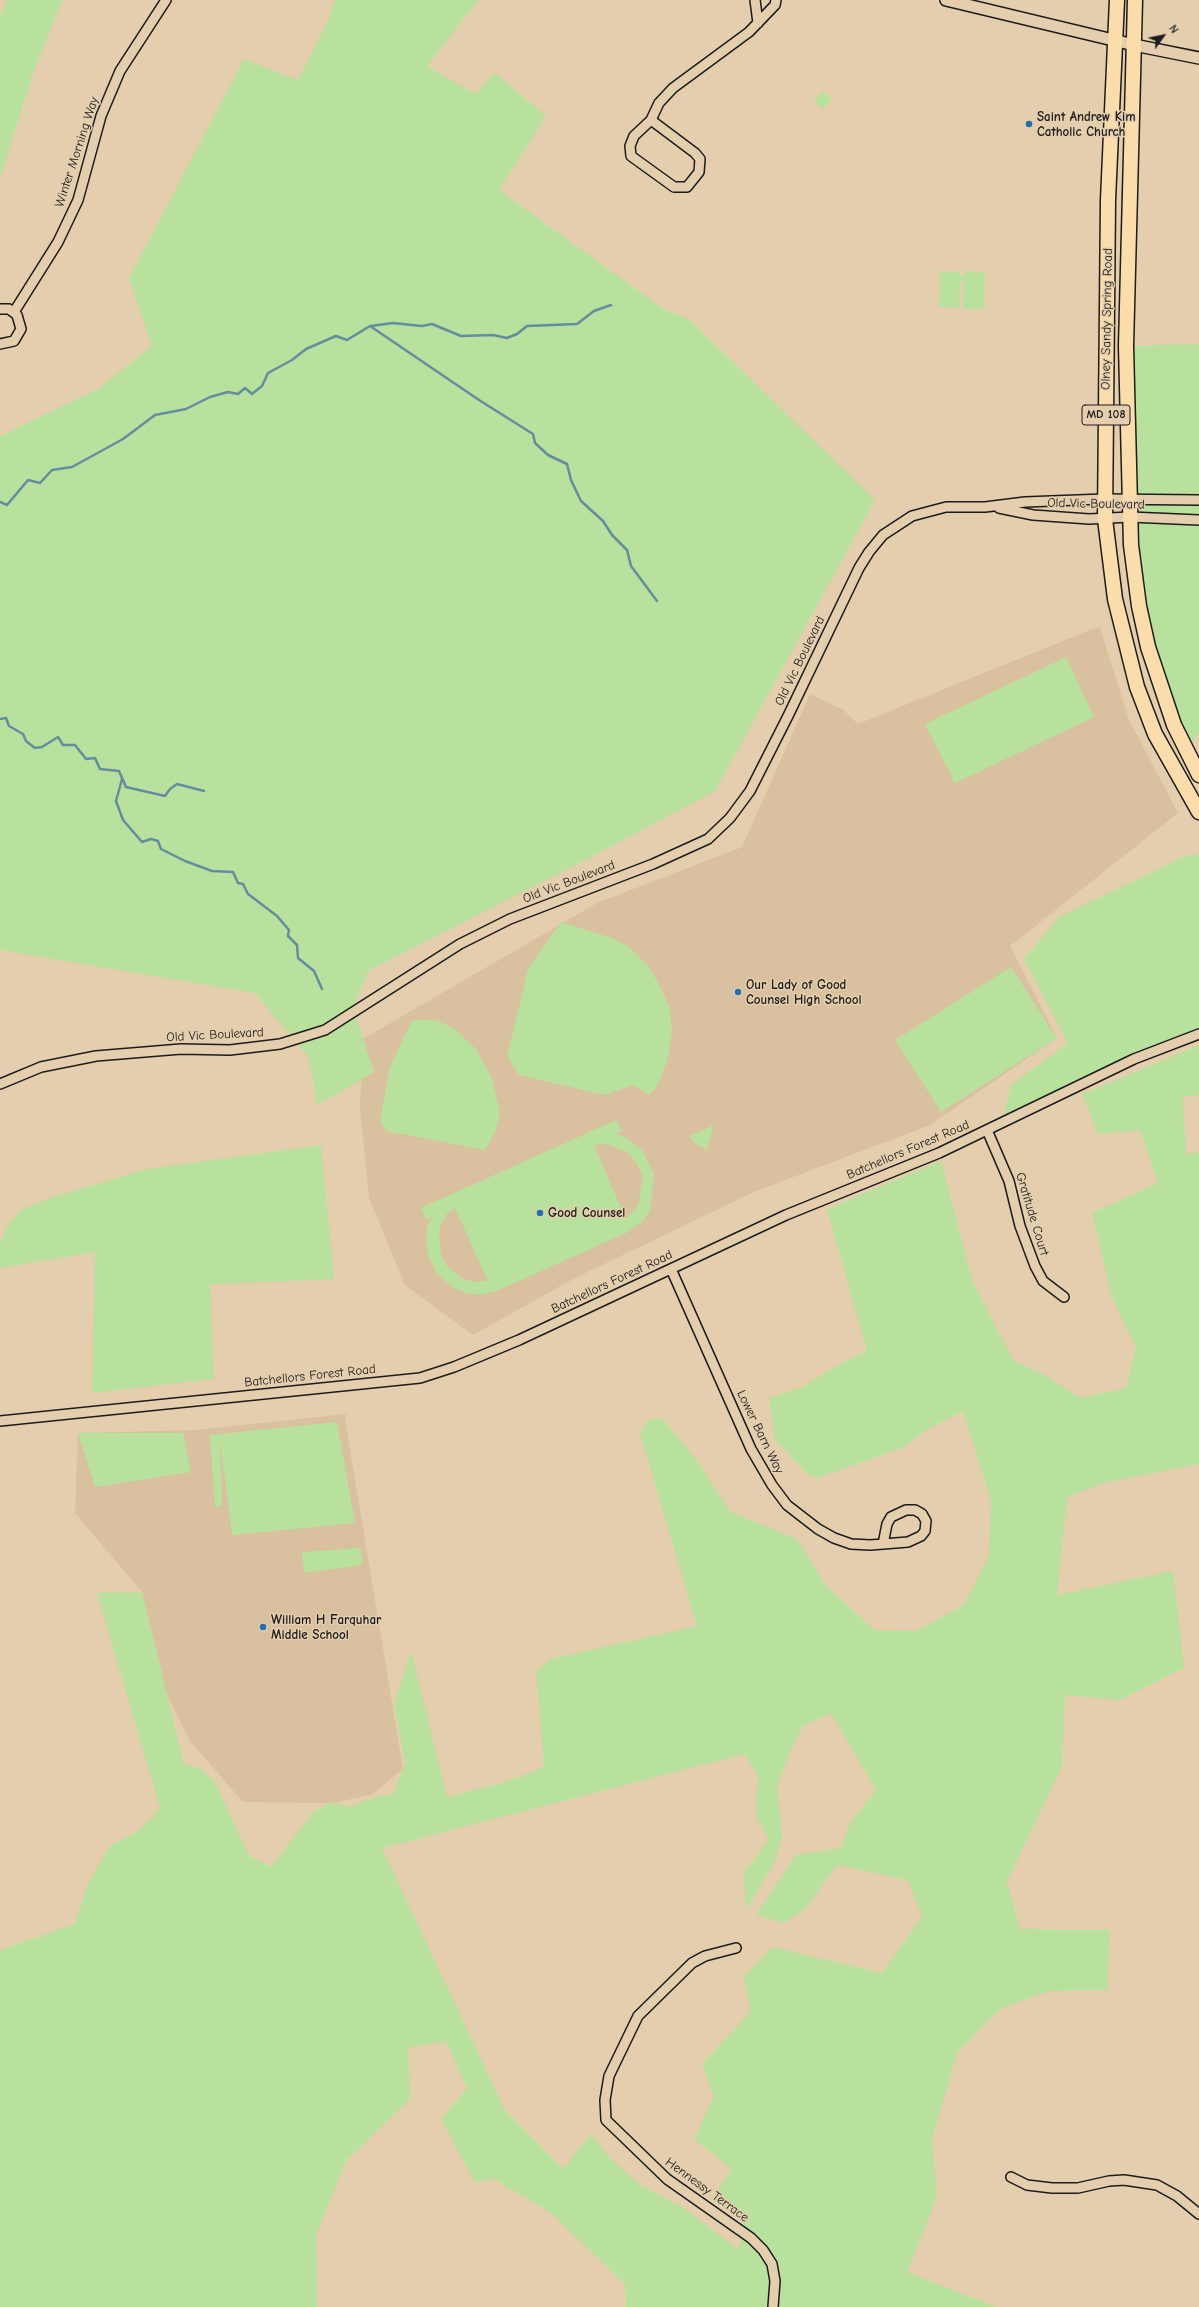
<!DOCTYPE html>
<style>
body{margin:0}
#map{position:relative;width:1199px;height:2307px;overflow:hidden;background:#e4cead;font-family:"Comic Neue",sans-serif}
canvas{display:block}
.north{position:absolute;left:1143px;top:16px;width:40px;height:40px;-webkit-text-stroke:3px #e4cead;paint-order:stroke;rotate:57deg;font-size:11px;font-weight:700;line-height:16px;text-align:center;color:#1c1c1c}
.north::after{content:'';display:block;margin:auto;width:14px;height:18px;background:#1c1c1c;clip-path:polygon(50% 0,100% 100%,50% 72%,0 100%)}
</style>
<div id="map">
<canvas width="1199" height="2307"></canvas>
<div class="north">N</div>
</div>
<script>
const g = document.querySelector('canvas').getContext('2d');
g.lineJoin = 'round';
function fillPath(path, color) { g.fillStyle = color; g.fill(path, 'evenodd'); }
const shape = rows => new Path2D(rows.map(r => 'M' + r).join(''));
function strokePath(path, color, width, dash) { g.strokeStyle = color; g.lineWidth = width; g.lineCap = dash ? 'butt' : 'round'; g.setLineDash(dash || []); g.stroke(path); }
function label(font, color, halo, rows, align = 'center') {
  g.font = font + ' "Comic Neue",sans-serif'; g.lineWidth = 3; g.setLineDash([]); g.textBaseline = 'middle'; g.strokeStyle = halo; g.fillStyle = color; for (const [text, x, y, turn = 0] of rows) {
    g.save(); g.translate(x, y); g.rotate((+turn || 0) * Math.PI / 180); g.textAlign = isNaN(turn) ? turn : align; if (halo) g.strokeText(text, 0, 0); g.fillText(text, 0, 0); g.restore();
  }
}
const built = shape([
 [1100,628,1129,720,1178,813,1010,946,1057,1038,930,1125,754,1192,573,1279,473,1335,405,1285,369,1198,360,1108,363,1039,597,903,742,847,810,694,842,709,858,724,1090,630],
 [346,1414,345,1420,403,1769,371,1795,331,1803,243,1802,190,1741,151,1662,142,1592,75,1513,78,1433,196,1430]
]);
const green = shape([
 [7,0,62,0,33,73,0,178,0,16],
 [335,0,478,0,427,66,475,94,495,73,546,116,499,190,665,310,689,319,875,500,715,791,589,858,368,971,353,1008,374,1072,317,1105,309,1058,255,993,0,950,0,436,99,388,152,346,129,278,244,59,298,80,327,22],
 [822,91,832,98,824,109,814,102],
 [940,271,960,272,960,276,965,276,965,271,985,272,984,309,964,309,964,280,960,281,959,308,939,307],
 [1199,344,1199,732,1187,751,1139,606,1126,346],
 [1066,657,1094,717,955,783,925,724],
 [1199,854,1199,1034,1004,1115,1011,1085,1068,1043,1024,959,1059,917,1185,856],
 [561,922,612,938,629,947,649,967,662,990,670,1009,672,1033,667,1061,658,1084,650,1095,633,1085,605,1095,519,1075,507,1056,528,969],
 [1011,967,1057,1038,941,1112,895,1040],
 [412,1020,436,1020,455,1029,476,1049,492,1078,500,1114,495,1133,485,1150,386,1131,380,1121,390,1067],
 [1199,1045,1199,1095,1183,1097,1186,1154,1199,1152,1199,1464,1103,1483,1067,1497,1057,1595,1173,1571,1184,1668,1120,1700,1065,1695,1062,1766,1007,1882,1020,1929,1110,1930,1107,1990,1050,1991,1001,2008,957,2053,932,2139,937,2196,907,2272,996,2307,626,2307,625,2284,551,2213,494,2179,475,2182,441,2119,467,2088,446,2041,408,2048,410,2099,346,2161,316,2235,317,2307,0,2307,0,1950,75,1924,88,1883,110,1846,142,1828,160,1808,97,1593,142,1592,184,1764,202,1769,215,1782,249,1856,271,1867,314,1811,331,1803,352,1807,368,1799,394,1793,405,1762,394,1704,411,1651,447,1797,502,1783,544,1767,536,1672,550,1659,697,1626,640,1433,647,1421,662,1418,699,1463,730,1512,797,1539,826,1585,874,1630,916,1631,964,1605,989,1556,991,1500,963,1411,931,1427,904,1447,817,1478,805,1472,775,1439,769,1398,800,1388,840,1364,867,1351,827,1209,941,1161,972,1280,1013,1360,1045,1375,1080,1398,1126,1388,1136,1347,1112,1297,1092,1213,1158,1183,1140,1130,1098,1134,1082,1094],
 [831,1713,876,1790,850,1823,841,1848,796,1855,756,1915,784,1923,804,1910,837,1865,908,1880,922,1917,882,1973,773,1947,743,1977,751,2011,702,2064,714,2097,694,2139,732,2169,711,2200,743,2220,739,2250,685,2209,639,2184,609,2157,591,2134,563,2169,505,2110,382,1848,744,1754,758,1775,756,1817,769,1840,744,1872,746,1910,775,1861,782,1836,777,1789,787,1758,803,1726],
 [616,1120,622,1131,615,1134,625,1137,642,1150,654,1174,650,1211,642,1222,626,1233,494,1292,480,1295,466,1293,452,1287,437,1273,430,1260,426,1244,427,1228,432,1217,426,1219,421,1208],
 [606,1144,626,1151,637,1163,643,1178,638,1205,626,1219,594,1145],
 [454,1208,455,1208,488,1281,476,1282,463,1279,447,1266,441,1255,439,1235,441,1225,446,1215],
 [710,1125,713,1128,707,1150,697,1145,689,1136,708,1128],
 [321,1145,334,1279,210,1284,214,1379,92,1393,95,1252,0,1268,0,1244,7,1226,22,1209,56,1196,147,1169],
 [337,1422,355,1523,232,1535,220,1440,222,1505,215,1507,210,1435],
 [78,1433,183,1433,191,1472,95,1487],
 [361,1548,362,1565,304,1573,302,1552]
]);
const stream = shape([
 [371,326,393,323,422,326,432,324,461,336,493,335,507,338,517,334,527,326,577,324,594,311,611,305],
 [0,502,7,505,28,480,40,483,52,470,72,467,94,455,123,439,155,415,186,409,210,397,228,392,238,394,245,388,252,394,262,386,268,373,292,360,306,349,336,336,347,340,370,326,479,400,533,434,535,443,548,455,567,464,571,480,581,501,603,521,612,535,627,550,631,566,657,601],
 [0,719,6,718,9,726,23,734,26,741,35,748,42,747,58,737,63,745,75,745,86,759,95,758,100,769,119,771,126,787,165,796,170,789,177,784,204,791],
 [122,779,116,801,123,820,142,842,151,839,158,841,161,849,185,861,212,871,233,872,238,883,243,884,248,894,277,916,289,930,288,936,297,945,298,958,314,971,322,989]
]);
const minor = shape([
 [755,0,758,23],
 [651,120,695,153,700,159,699,172,687,187,674,187,631,156,630,146,634,136,651,120,659,103,673,88,749,32,775,5,776,0],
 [0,309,9,309,17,315,21,329,14,341,0,344],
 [14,312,58,242,78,200,101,116,120,71,166,0],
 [999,508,1033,515,1089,519,1130,517,1199,520],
 [0,1084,41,1067,96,1056,181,1049,230,1050,280,1044,325,1030,460,944,510,919,653,864,708,839,730,818,750,791,788,716,859,568,869,552,883,535,912,516,946,507,985,507,1025,502,1104,499,1199,500],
 [987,1130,1009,1181,1020,1226,1035,1266,1043,1281,1064,1297],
 [671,1269,751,1449,772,1485,787,1505,818,1529,834,1538,851,1544,870,1545,883,1544,908,1542,921,1536,925,1531,926,1521,922,1514,915,1510,906,1510,891,1517,887,1524,883,1544],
 [0,1421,420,1378,454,1367,519,1340,786,1215,939,1153,1134,1059,1199,1034],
 [736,1948,705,1956,692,1963,638,2016,609,2076,605,2100,606,2120,667,2179,751,2238,763,2250,772,2264,775,2281,773,2307],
 [1011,2177,1027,2185,1052,2188,1078,2188,1109,2181,1124,2180,1157,2185,1177,2196,1199,2214]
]);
const tertiary = shape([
 [946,0,1134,45,1199,58]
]);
const primary = shape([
 [1117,0,1108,200,1105,519,1115,599,1137,687,1155,734,1199,812],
 [1135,0,1126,346,1131,545,1139,606,1148,647,1174,725,1199,775]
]);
const markers = [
 [1029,124,4,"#1f6fb2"],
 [738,992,4,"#1f6fb2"],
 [540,1213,4,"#1f6fb2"],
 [263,1627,4,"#1f6fb2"]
];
const shields = [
 [1106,415,48]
];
const shieldNames = [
 ["MD 108",1106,415]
];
const poiNames = [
 ["Saint Andrew Kim",1037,117],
 ["Catholic Church",1037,132],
 ["Our Lady of Good",746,985],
 ["Counsel High School",746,1000],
 ["Good Counsel",548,1213],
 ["William H Farquhar",271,1620],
 ["Middle School",271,1635]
];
const streetNames = [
 ["Winter Morning Way",77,152,-72],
 ["Olney Sandy Spring Road",1107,319,-89],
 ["Old Vic Boulevard",1096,504,1],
 ["Old Vic Boulevard",800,661,-64],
 ["Old Vic Boulevard",569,882,-21],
 ["Old Vic Boulevard",215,1035,-3],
 ["Batchellors Forest Road",908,1150,-23],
 ["Gratitude Court",1032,1214,73],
 ["Batchellors Forest Road",612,1282,-25],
 ["Batchellors Forest Road",310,1376,-6],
 ["Lower Barn Way",760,1432,64],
 ["Hennessy Terrace",707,2190,36]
];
fillPath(built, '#d9c09e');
fillPath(green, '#b8e19d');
strokePath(stream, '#658da0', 2.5);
strokePath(minor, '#1c1c1c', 12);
strokePath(tertiary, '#1c1c1c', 14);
strokePath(primary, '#1c1c1c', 17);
strokePath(minor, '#e4cead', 9);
strokePath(tertiary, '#e4cead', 11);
strokePath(primary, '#faddab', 14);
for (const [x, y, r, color] of markers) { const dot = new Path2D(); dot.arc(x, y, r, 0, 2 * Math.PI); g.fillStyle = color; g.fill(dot); strokePath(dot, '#e4cead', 1.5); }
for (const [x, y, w] of shields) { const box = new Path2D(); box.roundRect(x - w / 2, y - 10, w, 20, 3); g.fillStyle = '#e4cead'; g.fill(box); strokePath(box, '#1c1c1c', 1); }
label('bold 12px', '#1c1c1c', null, shieldNames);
label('bold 13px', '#1c1c1c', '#e4cead', poiNames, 'left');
label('13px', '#1c1c1c', '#e4cead', streetNames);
</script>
